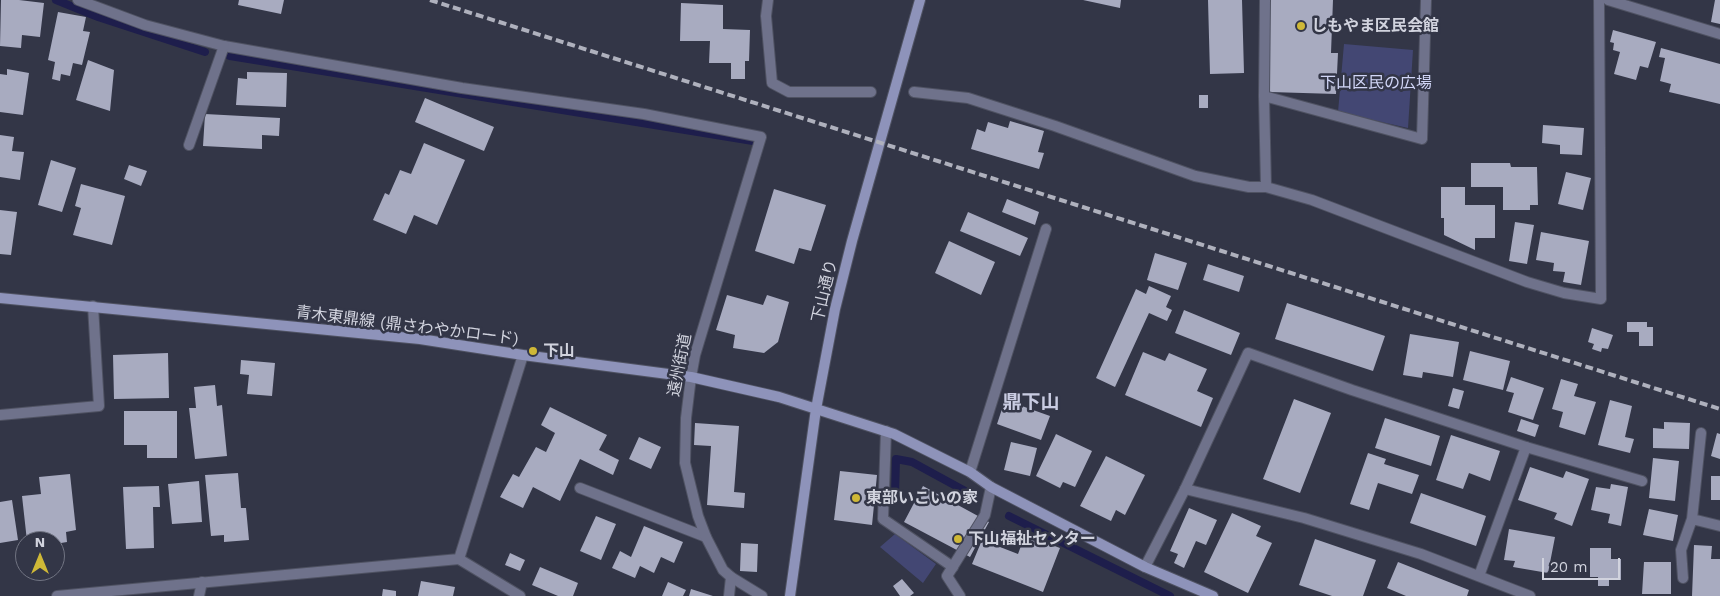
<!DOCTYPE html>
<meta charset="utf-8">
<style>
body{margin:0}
#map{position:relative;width:1720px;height:596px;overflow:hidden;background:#333647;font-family:"Work Sans",sans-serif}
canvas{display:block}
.north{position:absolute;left:15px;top:531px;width:50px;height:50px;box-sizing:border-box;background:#333647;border:1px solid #727583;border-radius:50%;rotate:0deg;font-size:14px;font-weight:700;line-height:20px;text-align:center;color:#d1d3de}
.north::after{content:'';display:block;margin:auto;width:18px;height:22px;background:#cfb837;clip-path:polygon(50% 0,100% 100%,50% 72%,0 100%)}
.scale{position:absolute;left:1542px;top:558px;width:78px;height:22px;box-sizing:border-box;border:2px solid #d1d3de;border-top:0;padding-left:6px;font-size:15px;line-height:18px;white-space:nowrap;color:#d1d3de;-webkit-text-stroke:4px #333647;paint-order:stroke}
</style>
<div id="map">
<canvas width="1720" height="596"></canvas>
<div class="north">N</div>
<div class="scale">20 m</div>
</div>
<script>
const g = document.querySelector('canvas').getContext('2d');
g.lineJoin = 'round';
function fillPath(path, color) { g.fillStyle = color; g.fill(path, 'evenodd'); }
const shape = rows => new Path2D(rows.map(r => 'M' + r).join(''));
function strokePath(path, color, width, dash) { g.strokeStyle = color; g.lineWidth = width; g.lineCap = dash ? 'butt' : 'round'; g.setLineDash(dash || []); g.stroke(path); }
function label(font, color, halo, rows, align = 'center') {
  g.font = font + ' "Work Sans","Noto Sans JP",sans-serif'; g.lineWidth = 5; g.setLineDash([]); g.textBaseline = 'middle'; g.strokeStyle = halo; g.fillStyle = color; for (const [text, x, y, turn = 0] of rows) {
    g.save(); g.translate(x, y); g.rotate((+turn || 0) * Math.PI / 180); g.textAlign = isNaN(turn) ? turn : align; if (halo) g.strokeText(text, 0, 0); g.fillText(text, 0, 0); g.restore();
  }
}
const green = shape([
 [1344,44,1413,50,1408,128,1338,112],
 [895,534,936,564,923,583,880,547]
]);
const stream = shape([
 [56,0,98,17,205,52],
 [230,56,753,141],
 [895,496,896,459,912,462,967,492],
 [1009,516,1170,596]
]);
const building = shape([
 [1,0,19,0,44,3,40,37,22,35,21,48,0,46],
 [239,0,284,0,281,14,238,5],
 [1083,0,1121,0,1120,8],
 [1208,0,1242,0,1244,73,1210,74],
 [1270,0,1333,0,1331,53,1338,53,1336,94,1270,92],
 [1715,0,1720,0,1720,24,1711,22],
 [681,3,723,5,723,29,750,30,749,61,745,61,745,79,731,79,731,63,709,63,710,41,680,41],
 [58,12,86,17,83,31,90,32,82,65,73,63,70,76,61,74,60,81,52,79,55,62,48,60],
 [1613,30,1656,42,1648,68,1640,66,1636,80,1614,74,1620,52,1613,50,1614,43,1610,42],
 [1661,48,1720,64,1720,104,1669,92,1671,84,1660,81,1665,58,1659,57],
 [88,60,114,70,110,111,76,100],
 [7,69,29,73,23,115,0,112,0,74,7,75],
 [247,72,287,73,286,107,236,105,238,78,247,79],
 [1199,95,1208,95,1208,108,1199,108],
 [425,98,494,127,484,151,415,122],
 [205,114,280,118,279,136,262,135,262,149,203,146],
 [1010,121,1044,131,1038,152,1044,153,1039,169,971,149,977,129,985,132,988,122,1008,128],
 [1543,125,1584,128,1582,155,1560,154,1560,145,1542,143],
 [0,135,14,137,12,151,24,152,20,180,0,177],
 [424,143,465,160,437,225,414,215,406,234,373,220,385,193,389,195,400,170,411,174],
 [51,160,76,168,62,212,38,205],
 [1471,163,1510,163,1511,167,1537,167,1538,205,1530,205,1530,210,1503,210,1503,187,1471,187],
 [129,165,147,171,141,186,124,179],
 [1566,172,1591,178,1583,210,1558,204],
 [81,184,125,196,112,245,73,235,81,208,75,206],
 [1441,187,1465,187,1465,205,1495,205,1495,238,1475,238,1475,250,1444,235,1444,218,1441,218],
 [774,189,826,205,811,251,799,248,794,264,755,251],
 [1007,199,1039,212,1035,225,1002,212],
 [0,210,17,212,11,255,0,254],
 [968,212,1028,238,1020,256,960,231],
 [1515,222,1534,225,1527,264,1509,261],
 [1541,232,1589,241,1581,285,1563,282,1565,272,1553,271,1554,263,1536,260],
 [949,241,995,262,981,295,935,273],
 [1155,253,1187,263,1178,290,1147,280],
 [1208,264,1244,276,1239,292,1203,280],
 [1149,286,1171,296,1166,307,1172,310,1167,321,1149,313,1115,387,1096,378,1136,289,1146,294],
 [727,295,763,305,767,295,789,302,778,342,764,353,733,348,735,335,716,330],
 [1287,303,1385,336,1373,371,1275,339],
 [1184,310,1240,333,1231,355,1175,333],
 [1627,322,1647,322,1647,327,1653,327,1653,346,1639,346,1639,332,1627,332],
 [1592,328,1613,335,1608,349,1602,348,1601,352,1592,349,1594,344,1588,342],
 [1410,334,1459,342,1453,377,1423,372,1422,378,1403,375],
 [1470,351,1510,361,1503,390,1463,380],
 [1143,352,1165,361,1169,353,1207,369,1197,391,1213,398,1201,427,1125,395],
 [168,353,169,398,114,399,113,355],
 [241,360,275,363,272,396,247,394,249,375,240,374],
 [1511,377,1544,388,1533,420,1508,412,1514,393,1506,391],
 [1561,379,1578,384,1574,396,1596,402,1585,435,1559,427,1563,412,1552,409],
 [215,385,217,406,222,405,227,456,195,459,189,408,196,408,194,387],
 [1453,388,1464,391,1459,409,1448,406],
 [1294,399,1331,413,1300,493,1263,479],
 [1005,400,1050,416,1041,440,997,424],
 [1610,400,1632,406,1625,437,1634,439,1630,453,1598,445],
 [550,407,607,435,599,450,619,460,613,475,580,459,560,501,533,487,523,508,500,497,513,474,519,477,536,447,546,452,555,433,541,425],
 [124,411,177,411,177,458,147,458,147,445,124,445],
 [1385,418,1440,436,1431,466,1375,448],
 [1521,419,1539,425,1535,437,1517,431],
 [1664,422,1690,423,1689,449,1653,448,1653,428,1664,429],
 [695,423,739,426,734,492,745,493,744,508,707,505,711,446,694,445],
 [1717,433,1720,434,1720,459,1711,456],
 [1056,434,1092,451,1075,487,1063,482,1060,488,1036,476],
 [1451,435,1500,451,1490,481,1469,473,1463,489,1436,480],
 [639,437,661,447,651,469,629,459],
 [1011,442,1037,448,1030,476,1004,470],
 [1368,453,1386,459,1384,464,1419,475,1412,494,1378,483,1369,510,1350,504],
 [1106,456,1145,475,1125,515,1116,510,1111,521,1080,506],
 [1653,458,1679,461,1675,501,1649,498],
 [1530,467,1563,478,1566,471,1589,479,1572,526,1554,519,1557,513,1518,500],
 [840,471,877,475,872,525,834,520],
 [238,473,241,508,246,508,249,540,224,542,224,535,211,536,205,475],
 [70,474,76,530,66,532,67,542,55,544,55,541,27,541,22,496,41,494,39,477],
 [1711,476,1720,476,1720,500,1711,500],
 [199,481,202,522,172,524,168,484],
 [1611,484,1628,487,1621,526,1608,523,1610,514,1591,510,1596,487,1610,489],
 [159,486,160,507,153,507,154,548,126,549,123,487],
 [923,486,989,522,970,557,904,522],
 [1421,493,1486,516,1476,546,1410,523],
 [12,500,18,540,0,543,0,502],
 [1189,508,1217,520,1206,545,1196,541,1184,568,1174,563,1178,554,1170,551],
 [1649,509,1678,515,1673,541,1643,535],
 [1232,513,1261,526,1256,536,1272,543,1248,593,1204,572],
 [596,516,616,524,601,560,580,551],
 [644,526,683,542,674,563,661,557,654,573,640,566,635,578,612,568,620,551,631,557],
 [1509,529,1555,537,1548,573,1513,567,1515,561,1504,560],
 [1025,535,1060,548,1043,592,972,564,982,540,1018,554],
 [1315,539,1376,560,1363,596,1332,596,1299,585],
 [741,543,758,544,757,572,740,571],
 [1694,545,1712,546,1711,559,1720,559,1720,596,1692,596],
 [1590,548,1611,548,1611,559,1621,559,1621,580,1609,580,1609,586,1598,586,1598,577,1590,577],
 [510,553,525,560,520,571,505,565],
 [1398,562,1469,590,1467,596,1406,596,1387,588],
 [1644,562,1671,562,1671,594,1642,594],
 [540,567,578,583,573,596,558,596,532,585],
 [902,579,914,593,910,596,900,596,893,586],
 [421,581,455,587,453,596,418,596],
 [668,582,686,590,683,596,662,596],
 [383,589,396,591,396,596,382,596],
 [691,589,713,596,689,596]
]);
const lane = shape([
 [768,0,766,16,772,83,789,92,871,92],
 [914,92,968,98,1055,126,1195,176,1249,187,1266,187,1312,200,1527,282,1564,293,1601,299,1599,0],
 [189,145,224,46,462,88,644,114,761,137,695,355,691,377],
 [0,415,99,406,93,306],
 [886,431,883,519,953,567],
 [970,472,1046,229],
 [580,488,706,537],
 [1185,489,1304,518,1421,554,1530,596],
 [1692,519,1720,526],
 [459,559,520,596],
 [1479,576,1526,447],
 [731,577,762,596],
 [1683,578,1681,550,1692,519,1701,433],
 [199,596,202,582]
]);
const street = shape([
 [78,0,145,25,224,46],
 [1265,0,1264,96,1266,187],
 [1608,0,1720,34],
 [1264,96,1422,139,1426,0],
 [691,377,686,418,685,463,698,516,706,537,723,570,731,577,729,596],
 [1145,567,1185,489,1248,353,1352,390,1526,447,1642,481],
 [57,596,459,559,523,355],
 [960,596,947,576,985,515,991,487]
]);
const secondary = shape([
 [0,298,420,339,523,355,691,377,779,397,894,434,970,472,991,487,1145,567,1213,596],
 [790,596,816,409,835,309,852,241,920,0]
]);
const rail = shape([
 [430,0,1720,409]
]);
const markers = [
 [1301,26,5,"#cfb837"],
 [533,351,5,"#cfb837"],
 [856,498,5,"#cfb837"],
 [958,539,5,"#cfb837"]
];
const poiNames = [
 ["しもやま区民会館",1311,26],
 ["下山",543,351],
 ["東部いこいの家",866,498],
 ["下山福祉センター",968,539]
];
const parkNames = [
 ["下山区民の広場",1376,83]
];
const streetNames = [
 ["下山通り",825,291,-77],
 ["青木東鼎線 (鼎さわやかロード)",407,326,7],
 ["遠州街道",680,365,-79]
];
const quarterNames = [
 ["鼎下山",1031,402]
];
fillPath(green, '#434773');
strokePath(stream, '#1e1e4c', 8);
fillPath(building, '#a8abc0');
strokePath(lane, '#4f5262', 12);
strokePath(street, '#4f5262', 12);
strokePath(secondary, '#4f5262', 12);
strokePath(lane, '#6f728b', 10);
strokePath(street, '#6f728b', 10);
strokePath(secondary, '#8e93ba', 10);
strokePath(rail, '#afb1bd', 4, [8, 4]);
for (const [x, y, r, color] of markers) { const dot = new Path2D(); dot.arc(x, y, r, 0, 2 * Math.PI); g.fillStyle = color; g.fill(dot); strokePath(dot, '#333647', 2); }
label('bold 16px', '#d1d3de', '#333647', poiNames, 'left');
label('16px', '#d1d6f7', '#333647', parkNames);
label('16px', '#d1d3de', '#333647', streetNames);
label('bold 19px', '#c9cce2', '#333647', quarterNames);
</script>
